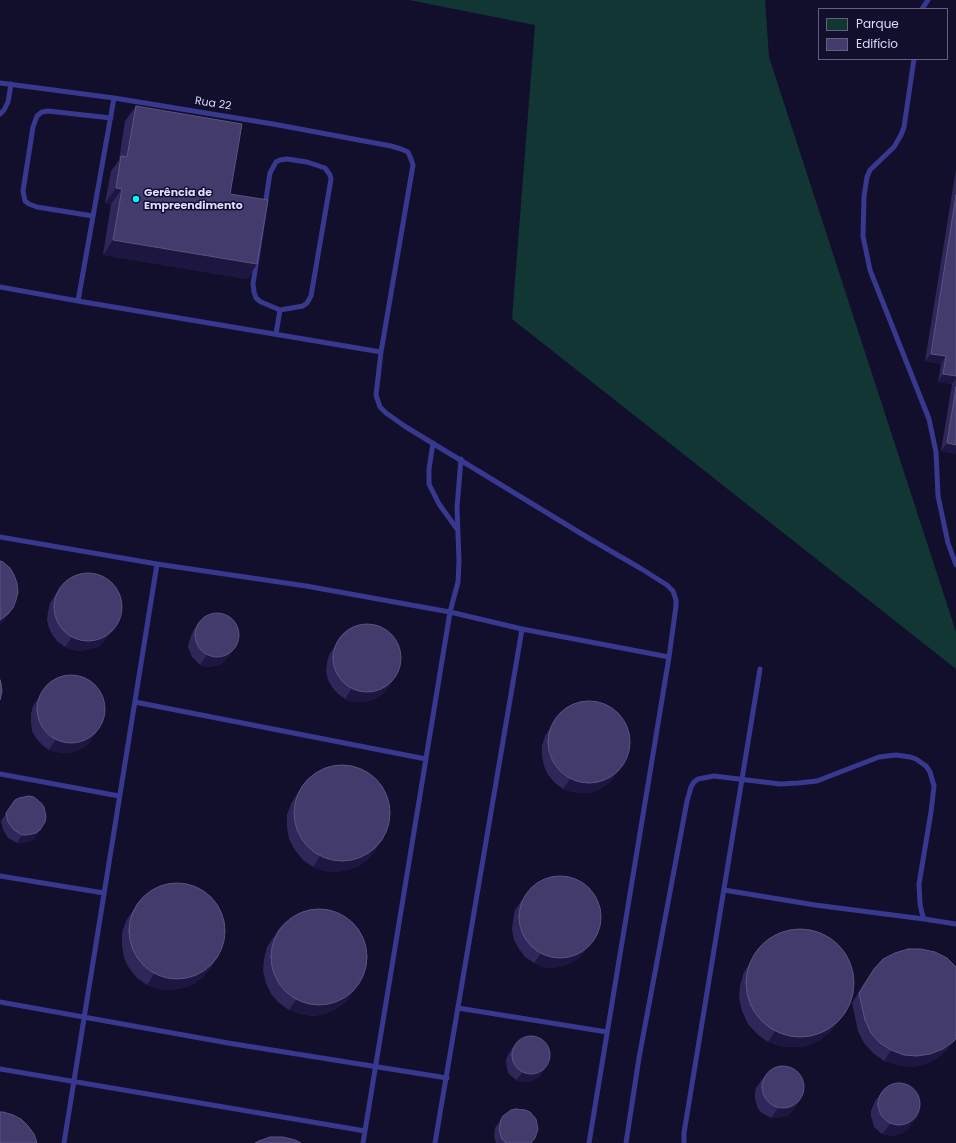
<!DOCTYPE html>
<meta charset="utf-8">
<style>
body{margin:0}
#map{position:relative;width:956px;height:1143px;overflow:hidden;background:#120f2c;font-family:Poppins,sans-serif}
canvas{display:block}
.legend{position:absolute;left:818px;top:8px;width:130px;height:52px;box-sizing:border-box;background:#120f2c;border:1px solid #636080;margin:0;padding:5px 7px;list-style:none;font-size:12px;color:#dcdaff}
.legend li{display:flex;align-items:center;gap:8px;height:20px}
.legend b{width:20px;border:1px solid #636080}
</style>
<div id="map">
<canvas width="956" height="1143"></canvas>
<ul class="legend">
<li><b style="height:11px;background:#113633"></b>Parque</li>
<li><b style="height:11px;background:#423b6c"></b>Edifício</li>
</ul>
</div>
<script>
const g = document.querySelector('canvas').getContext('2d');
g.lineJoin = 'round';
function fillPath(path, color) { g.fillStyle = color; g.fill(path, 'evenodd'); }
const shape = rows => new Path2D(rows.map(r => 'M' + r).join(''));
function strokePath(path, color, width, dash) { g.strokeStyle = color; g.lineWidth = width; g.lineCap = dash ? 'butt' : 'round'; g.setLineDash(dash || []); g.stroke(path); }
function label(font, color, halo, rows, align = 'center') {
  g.font = font + ' Poppins,sans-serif'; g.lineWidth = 3; g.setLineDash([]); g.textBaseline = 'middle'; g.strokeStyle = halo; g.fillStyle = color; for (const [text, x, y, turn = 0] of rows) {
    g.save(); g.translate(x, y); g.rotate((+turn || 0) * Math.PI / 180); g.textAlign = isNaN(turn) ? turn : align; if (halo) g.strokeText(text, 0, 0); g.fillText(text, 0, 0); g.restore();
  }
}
const green = shape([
 [409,0,765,0,769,57,956,632,956,669,512,319,535,25]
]);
const lane = shape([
 [922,9,928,0],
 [914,59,904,127,901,135,894,147,870,170,867,177,864,196,863,236,870,270,929,419,936,452,938,496,948,543,956,565],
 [0,83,114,98,273,124,391,146,401,149,408,152,411,159,413,165,381,352,376,395,380,407,386,413,406,427,590,539,640,568,667,585,673,591,676,600,676,606,669,657,589,1143],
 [0,114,4,110,8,102,11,84],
 [287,159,307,162,325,168,330,175,331,179,311,296,307,303,303,306,280,310,261,302,256,298,254,292,253,284,270,173,276,162,280,160,287,159],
 [93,216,37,207,29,204,25,201,23,191,33,127,37,116,42,112,48,111,111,118],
 [0,287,78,301,381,352],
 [78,301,114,98],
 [276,334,280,310],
 [433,443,429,469,429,484,439,504,457,529],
 [0,537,157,564,306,586,450,612,522,629,669,657],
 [135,702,426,759],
 [0,774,119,796],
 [0,876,104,893],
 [724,890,815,905,924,919],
 [0,1002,228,1043,447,1078],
 [458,1008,607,1032],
 [0,1069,365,1131],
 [64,1143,157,564],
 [363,1143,450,612,458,582,459,561,457,508,461,459],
 [435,1143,522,629],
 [626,1143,639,1058,687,801,691,787,694,782,698,779,714,776,780,784,798,783,817,781,879,757,896,755,910,757,916,759,926,766,930,772,934,786,931,812,919,884,920,904,922,913,924,919,956,924],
 [684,1143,684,1133,760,669]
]);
const wall = shape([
 [136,106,230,194,257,264,247,279,103,255,111,204,105,203,111,171,119,160,125,121],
 [956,169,956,454,941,451,952,384,938,382,941,364,925,361],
 [61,586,117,624,104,641,98,647,81,651,73,650,65,647,58,642,53,636,49,628,47,620,48,612,50,603],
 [200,621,236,646,229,656,221,664,216,666,205,667,200,665,192,657,188,647,189,642,193,631],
 [341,637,389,686,384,693,377,698,369,701,361,702,352,702,345,699,338,694,332,687,328,680,326,671,327,663,329,655],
 [45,688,100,727,88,744,81,749,73,752,65,753,56,752,49,750,42,745,36,738,32,731,31,722,31,714,33,706],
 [557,717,624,763,610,782,602,788,593,792,583,793,573,792,563,789,555,783,548,775,544,766,542,756,542,746,545,736],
 [304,783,377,848,369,858,359,866,348,870,336,872,324,871,313,867,303,860,295,850,289,839,287,827,287,815,291,804],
 [15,800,35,837,31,841,22,843,17,843,8,838,3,830,1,821],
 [528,891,587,948,581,956,573,962,563,966,553,968,543,967,534,963,525,957,519,949,514,940,512,930,513,920,515,910],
 [139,901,212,966,204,976,194,984,183,988,171,990,159,989,147,985,137,978,129,968,124,958,122,945,122,933,126,921],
 [281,926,353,992,346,1002,336,1009,325,1014,313,1016,301,1014,289,1010,279,1003,271,994,266,983,263,971,264,959,267,947],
 [758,950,846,1011,830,1032,820,1040,807,1046,794,1047,780,1046,768,1042,757,1034,748,1024,742,1011,739,998,740,985,744,972],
 [956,967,956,1039,946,1051,936,1059,923,1065,910,1067,897,1065,884,1061,873,1053,864,1043,858,1031,852,1003,867,979,874,969],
 [513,1047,545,1069,539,1077,531,1082,521,1082,516,1080,509,1074,507,1069,506,1060,508,1055],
 [763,1078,795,1108,787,1116,777,1118,771,1118,762,1113,758,1109,755,1099,755,1093,756,1088],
 [883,1091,918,1116,907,1130,903,1133,893,1136,882,1134,874,1127,871,1116,871,1111,875,1101],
 [503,1116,532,1143,496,1143,494,1137,495,1128]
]);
const shadedWall = shape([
 [116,188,122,189,111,204,105,203],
 [113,240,257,264,247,279,103,255],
 [931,354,946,356,941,364,925,361],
 [943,374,956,376,956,379,952,384,938,382],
 [947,443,956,445,956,454,941,451],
 [13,608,6,618,0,625,0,620],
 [117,624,104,641,98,647,81,651,73,650,65,647,72,637],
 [236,646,229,656,221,664,216,666,205,667,200,665,207,655],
 [396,676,384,693,377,698,369,701,361,702,352,702,345,699,352,688],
 [100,727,88,744,81,749,73,752,65,753,56,752,49,750,56,739],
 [624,763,610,782,602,788,593,792,583,793,573,792,563,789,570,779],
 [40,830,35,837,31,841,22,843,17,843,22,835],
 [384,838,369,858,359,866,348,870,336,872,324,871,313,867,320,856],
 [594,938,581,956,573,962,563,966,553,968,543,967,534,963,541,953],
 [219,956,204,976,194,984,183,988,171,990,159,989,147,985,154,974],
 [360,982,346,1002,336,1009,325,1014,313,1016,301,1014,289,1010,296,1000],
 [846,1011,830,1032,820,1040,807,1046,794,1047,780,1046,768,1042,775,1031],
 [956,1038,955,1040,946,1051,936,1059,923,1065,910,1067,897,1065,884,1061,891,1050],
 [545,1069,539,1077,531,1082,521,1082,516,1080,522,1073],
 [802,1098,795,1108,787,1116,777,1118,771,1118,778,1108],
 [918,1116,907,1130,903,1133,893,1136,882,1134,890,1124]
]);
const building = shape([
 [136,106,242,124,230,194,268,200,257,264,113,240,122,189,116,188,121,156,127,157,136,106],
 [956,195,956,376,943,374,946,356,931,354,956,195],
 [956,387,956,445,947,443,956,387],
 [0,561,3,562,10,568,14,575,17,583,18,592,16,600,13,608,8,614,0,620,0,561],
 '54 607a34 34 0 1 1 68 0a34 34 0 1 1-68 0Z',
 '195 635a22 22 0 1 1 44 0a22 22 0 1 1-44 0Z',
 '333 658a34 34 0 1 1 68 0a34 34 0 1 1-68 0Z',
 '37 709a34 34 0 1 1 68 0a34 34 0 1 1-68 0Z',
 [0,680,1,683,2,691,0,700,0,680],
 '548 742a41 41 0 1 1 82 0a41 41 0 1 1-82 0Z',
 '294 813a48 48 0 1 1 96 0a48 48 0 1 1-96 0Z',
 [29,796,34,797,41,803,44,807,46,817,45,822,40,830,36,833,27,835,22,835,14,830,8,822,6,813,15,800,19,798,29,796],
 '519 917a41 41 0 1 1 82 0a41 41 0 1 1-82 0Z',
 '129 931a48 48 0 1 1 96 0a48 48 0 1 1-96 0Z',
 '271 957a48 48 0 1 1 96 0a48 48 0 1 1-96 0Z',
 '746 983a54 54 0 1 1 108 0a54 54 0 1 1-108 0Z',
 [908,949,921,949,935,952,947,958,956,967,956,1038,954,1041,943,1049,930,1054,917,1056,904,1055,891,1050,880,1043,871,1033,865,1020,859,993,874,969,883,959,895,953,908,949],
 '512 1055a19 19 0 1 1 38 0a19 19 0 1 1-38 0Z',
 '762 1087a21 21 0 1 1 42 0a21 21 0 1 1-42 0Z',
 '878 1104a21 21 0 1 1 42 0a21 21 0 1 1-42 0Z',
 [516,1109,525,1110,530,1112,536,1119,538,1129,535,1138,531,1143,506,1143,502,1139,499,1130,501,1120,503,1116,511,1110,516,1109],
 [0,1112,3,1112,13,1115,21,1119,28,1126,34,1134,37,1143,0,1143,0,1112],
 [270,1137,283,1137,295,1140,301,1143,255,1143,259,1141,270,1137]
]);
const markers = [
 [136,199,4,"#06f3ff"]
];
const streetNames = [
 ["Rua 22",213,104,9]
];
const poiNames = [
 ["Gerência de",144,193],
 ["Empreendimento",144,206]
];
fillPath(green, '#113633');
strokePath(lane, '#37388e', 5);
fillPath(wall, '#2f275a');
fillPath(shadedWall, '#1c1640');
fillPath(building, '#423b6c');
strokePath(building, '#5a5483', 1);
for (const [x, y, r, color] of markers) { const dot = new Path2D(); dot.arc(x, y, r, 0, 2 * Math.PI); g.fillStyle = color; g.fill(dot); strokePath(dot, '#120f2c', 1.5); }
label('11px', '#dcdaff', '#120f2c', streetNames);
label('bold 11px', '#dcdaff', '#120f2c', poiNames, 'left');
</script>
